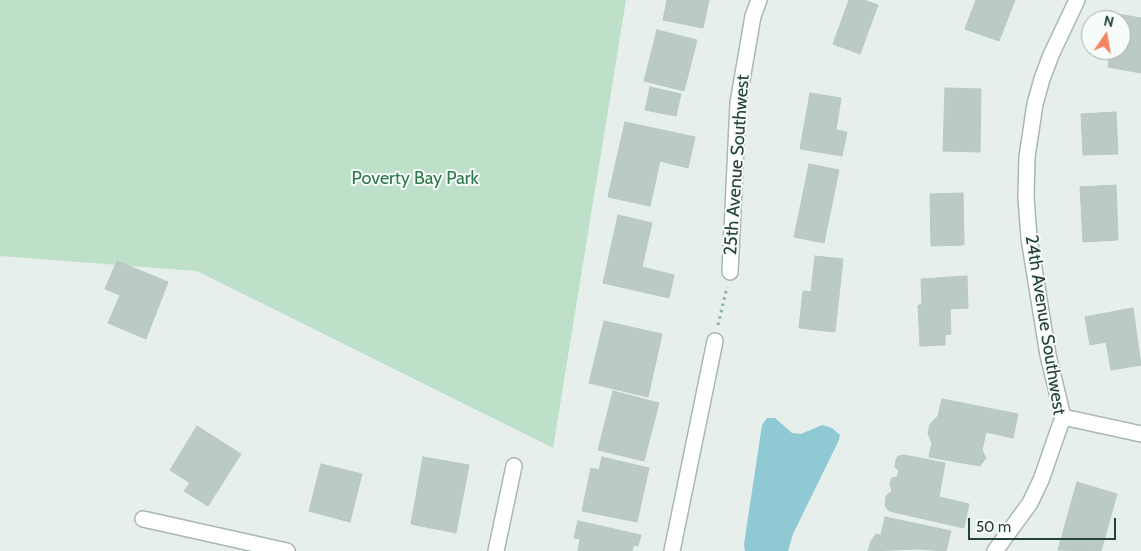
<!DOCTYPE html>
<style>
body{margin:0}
#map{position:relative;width:1141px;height:551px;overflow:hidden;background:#e6efeb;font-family:Cabin,sans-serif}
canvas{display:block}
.north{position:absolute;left:1081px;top:10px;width:50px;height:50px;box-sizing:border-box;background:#f7fbf9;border:1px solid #a3b1ad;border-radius:50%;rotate:12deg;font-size:14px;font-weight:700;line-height:20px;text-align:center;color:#24423a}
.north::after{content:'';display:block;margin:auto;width:18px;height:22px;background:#f4845f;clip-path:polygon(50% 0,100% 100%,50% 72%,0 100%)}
.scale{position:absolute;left:968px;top:518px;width:148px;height:22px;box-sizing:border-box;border:2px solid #24423a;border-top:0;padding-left:6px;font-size:15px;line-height:18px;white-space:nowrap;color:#24423a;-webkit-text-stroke:4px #f7fbf9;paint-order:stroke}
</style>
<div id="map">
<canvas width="1141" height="551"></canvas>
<div class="north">N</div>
<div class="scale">50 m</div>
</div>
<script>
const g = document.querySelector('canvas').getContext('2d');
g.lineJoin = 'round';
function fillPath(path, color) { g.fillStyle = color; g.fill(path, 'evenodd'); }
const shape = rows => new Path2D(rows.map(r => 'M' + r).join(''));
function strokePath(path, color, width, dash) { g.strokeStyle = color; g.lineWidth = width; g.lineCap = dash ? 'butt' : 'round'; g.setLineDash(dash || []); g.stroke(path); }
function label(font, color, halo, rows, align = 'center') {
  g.font = font + ' Cabin,sans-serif'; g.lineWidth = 4; g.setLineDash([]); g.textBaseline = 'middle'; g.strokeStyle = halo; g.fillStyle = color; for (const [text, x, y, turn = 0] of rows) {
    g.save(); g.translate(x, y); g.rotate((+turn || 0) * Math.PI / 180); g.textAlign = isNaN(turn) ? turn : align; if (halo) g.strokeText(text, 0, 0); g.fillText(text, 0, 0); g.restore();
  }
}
const green = shape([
 [0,0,626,0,553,448,197,271,0,256]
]);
const water = shape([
 [767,418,775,418,792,433,801,434,822,425,832,428,840,435,839,440,793,534,788,551,745,551,744,544,762,425]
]);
const building = shape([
 [667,0,709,0,703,28,663,20,667,0],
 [849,0,864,0,878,5,860,54,833,44,849,0],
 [976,0,1015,0,999,41,965,29,976,0],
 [1117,14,1141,18,1141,73,1108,67,1110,50,1121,50,1121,20,1116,20,1117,14],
 [657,30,697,40,684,91,644,81,657,30],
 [650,87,681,94,676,116,645,110,650,87],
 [945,88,981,89,980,152,943,151,945,88],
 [810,93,841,98,836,130,847,132,842,156,800,149,810,93],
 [1116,112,1118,154,1083,155,1081,114,1116,112],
 [625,122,695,137,688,168,660,161,650,206,608,197,625,122],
 [809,164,839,170,824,243,794,237,809,164],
 [1116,185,1118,240,1083,242,1080,187,1116,185],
 [963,193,964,245,931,246,930,194,963,193],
 [618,215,652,223,642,267,674,275,669,298,603,283,618,215],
 [815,256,843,259,835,332,799,328,803,291,811,292,815,256],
 [117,261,168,282,146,339,108,323,120,295,105,289,117,261],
 [967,276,968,308,950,309,951,334,945,335,945,345,920,346,918,305,922,305,921,279,967,276],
 [1133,308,1141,365,1111,370,1106,342,1090,345,1085,317,1133,308],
 [604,321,662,334,648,397,589,383,604,321],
 [613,391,659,403,644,461,598,450,613,391],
 [942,399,1018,414,1013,438,986,432,982,450,986,458,980,466,929,457,932,443,928,433,930,424,938,416,942,399],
 [197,426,241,454,208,506,184,491,190,483,170,470,197,426],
 [904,455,945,463,939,497,969,504,964,528,889,511,885,506,886,496,892,491,890,483,892,478,897,477,899,471,895,467,896,460,898,456,904,455],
 [423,457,469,465,456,533,411,524,423,457],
 [602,457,649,468,637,522,582,511,591,468,599,470,602,457],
 [321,464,362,474,350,522,309,511,321,464],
 [1077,482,1117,494,1101,551,1058,550,1077,482],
 [885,517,951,531,946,551,918,549,868,551,871,541,876,534,881,535,885,517],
 [578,521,641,535,638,546,634,545,632,551,578,551,580,539,574,538,578,521]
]);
const path = shape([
 [718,325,727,287]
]);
const street = shape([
 [730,272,738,103,753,16,759,0],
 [1063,417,1141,434],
 [143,519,287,551],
 [496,551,514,466],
 [672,551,715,341],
 [995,551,1030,503,1041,480,1063,417,1048,355,1029,238,1026,197,1027,157,1035,104,1042,79,1051,55,1077,0]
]);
const streetNames = [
 ["25th Avenue Southwest",737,165,-86],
 ["24th Avenue Southwest",1045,325,81]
];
const parkNames = [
 ["Poverty Bay Park",415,179]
];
fillPath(green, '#bfe0c8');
fillPath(water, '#8ec9d4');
fillPath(building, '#bbcac4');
strokePath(building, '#b8c9c2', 1);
strokePath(street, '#a8b8b2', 18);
strokePath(path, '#86b3a5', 3, [2.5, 4]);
strokePath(street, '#fff', 15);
label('18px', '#24423a', '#f7fbf9', streetNames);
label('18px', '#2d7a4b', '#f7fbf9', parkNames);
</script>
